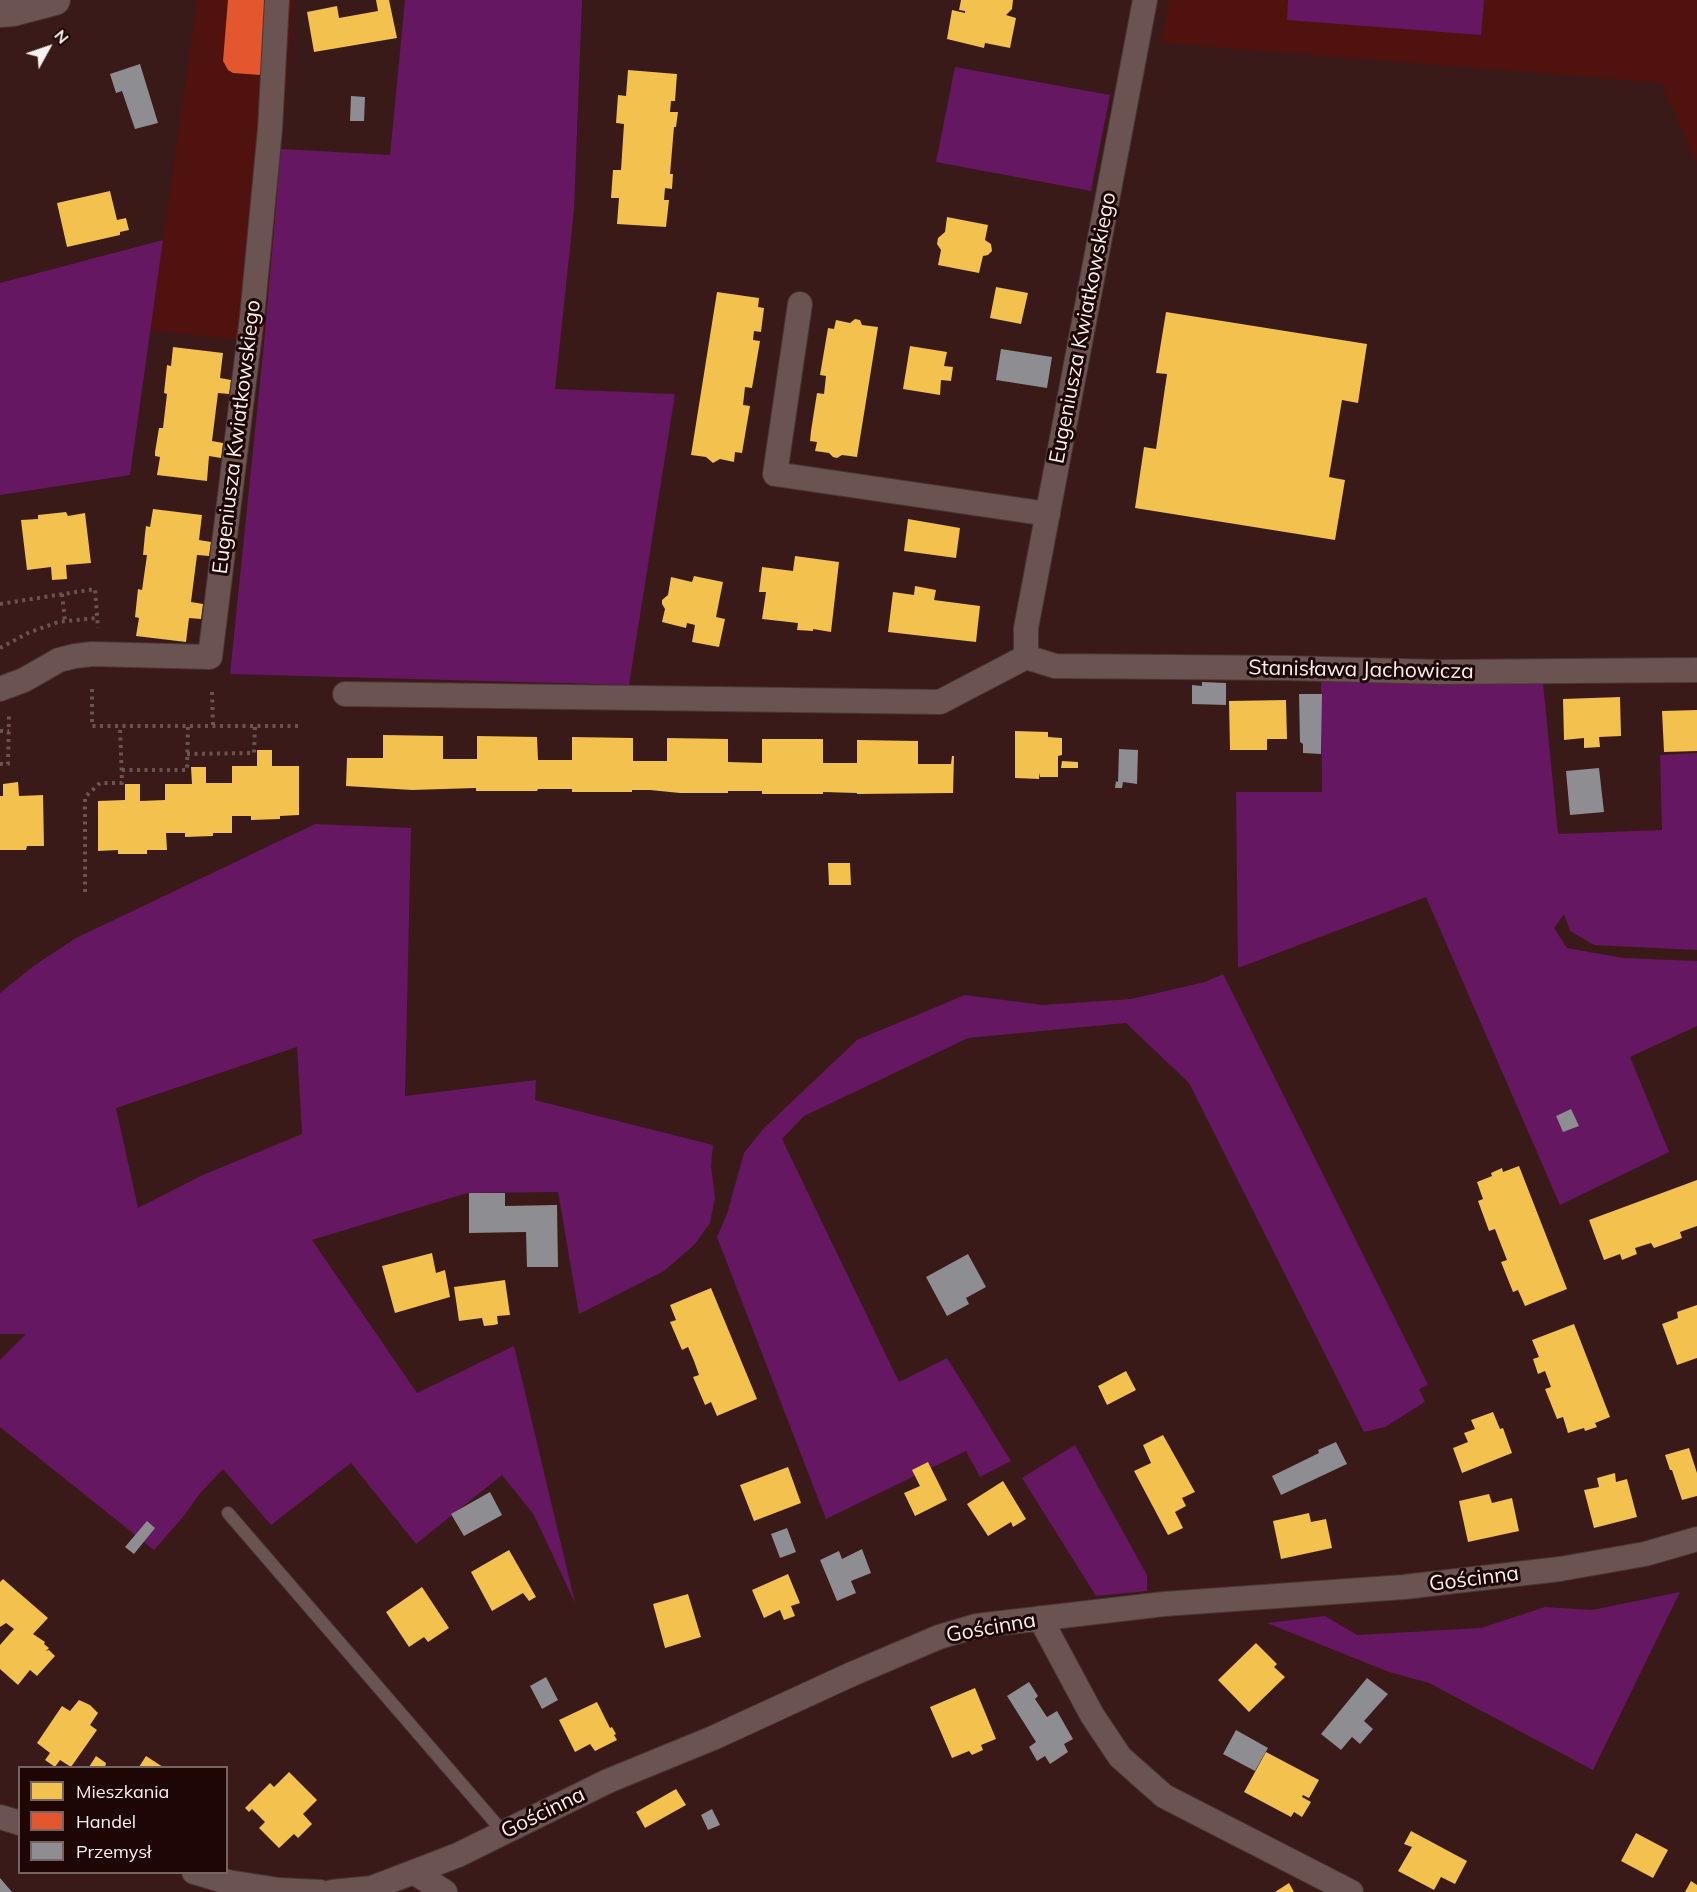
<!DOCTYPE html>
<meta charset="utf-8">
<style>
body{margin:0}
#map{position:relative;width:1697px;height:1892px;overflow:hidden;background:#391a18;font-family:Mulish,sans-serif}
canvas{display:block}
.legend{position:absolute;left:18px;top:1766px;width:210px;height:108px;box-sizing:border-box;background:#1e0604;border:2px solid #766463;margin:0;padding:8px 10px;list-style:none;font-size:18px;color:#faf2f1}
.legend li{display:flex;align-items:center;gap:12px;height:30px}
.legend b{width:30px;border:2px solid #766463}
.north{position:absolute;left:18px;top:18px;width:60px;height:60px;-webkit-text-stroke:4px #1e0604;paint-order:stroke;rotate:50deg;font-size:16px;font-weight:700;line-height:24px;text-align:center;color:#faf2f1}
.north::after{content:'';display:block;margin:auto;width:21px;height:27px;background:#faf2f1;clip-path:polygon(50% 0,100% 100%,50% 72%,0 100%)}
</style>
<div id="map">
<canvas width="1697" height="1892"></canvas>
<ul class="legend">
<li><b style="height:16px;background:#f2c14e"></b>Mieszkania</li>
<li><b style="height:16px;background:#e4572e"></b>Handel</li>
<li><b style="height:16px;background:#8d8d92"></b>Przemysł</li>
</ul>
<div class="north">N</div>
</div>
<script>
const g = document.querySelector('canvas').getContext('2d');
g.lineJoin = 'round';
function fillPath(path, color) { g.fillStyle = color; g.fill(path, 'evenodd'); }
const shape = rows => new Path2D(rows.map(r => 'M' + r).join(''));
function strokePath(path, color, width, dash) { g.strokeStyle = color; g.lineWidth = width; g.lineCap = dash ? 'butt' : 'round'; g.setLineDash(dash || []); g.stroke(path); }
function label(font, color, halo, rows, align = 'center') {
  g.font = font + ' Mulish,sans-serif'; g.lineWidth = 6; g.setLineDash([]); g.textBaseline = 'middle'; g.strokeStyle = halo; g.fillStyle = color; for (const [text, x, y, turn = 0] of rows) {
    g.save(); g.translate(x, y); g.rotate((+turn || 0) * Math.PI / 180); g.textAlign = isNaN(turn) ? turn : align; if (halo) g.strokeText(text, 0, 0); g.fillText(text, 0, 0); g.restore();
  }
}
const built = shape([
 [197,0,294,0,264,343,150,330],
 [1169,0,1697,0,1697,164,1661,83,1161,43]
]);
const green = shape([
 [405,0,582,0,574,210,555,389,675,394,629,685,230,674,264,343,281,149,390,155],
 [1288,0,1484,0,1481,35,1287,20],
 [955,67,1110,95,1091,191,936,162],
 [163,240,130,475,0,495,0,283],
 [1321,675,1543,683,1558,834,1662,830,1660,755,1697,753,1697,950,1594,945,1570,931,1564,914,1554,928,1567,948,1623,958,1697,961,1697,1026,1630,1057,1669,1152,1560,1205,1426,897,1238,968,1236,792,1322,792],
 [315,824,411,828,405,1096,536,1080,535,1100,713,1145,711,1166,715,1198,710,1223,694,1245,664,1271,579,1314,558,1192,467,1193,312,1240,417,1393,514,1346,575,1603,534,1515,502,1475,416,1544,351,1463,271,1525,223,1469,201,1492,183,1517,154,1550,0,1427,0,1360,26,1334,0,1334,0,993,35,965,76,938],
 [297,1047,302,1134,203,1175,138,1208,116,1108],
 [1223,974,1428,1385,1419,1389,1425,1402,1385,1427,1364,1432,1189,1083,1126,1023,968,1038,804,1116,782,1139,899,1382,947,1358,1011,1461,980,1477,966,1451,826,1519,717,1237,727,1214,744,1153,763,1129,857,1040,965,995,1043,1005,1131,999,1205,982],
 [1075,1445,1147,1575,1147,1591,1096,1596,1022,1478],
 [1680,1592,1593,1770,1429,1683,1389,1672,1267,1623,1325,1616,1357,1635,1481,1628,1545,1607,1592,1610]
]);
const homes = shape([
 [376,0,389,0,397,38,314,52,307,12,337,6,339,18,378,11],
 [961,0,1013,0,1012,9,1006,15,1016,18,1010,48,985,43,984,48,947,39,952,10,965,13,965,11,959,10],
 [628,70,677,74,675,101,671,101,670,112,678,112,676,127,674,127,670,174,673,174,672,189,665,188,664,200,669,200,666,227,617,224,619,198,611,198,613,170,621,170,624,124,616,123,618,95,626,96],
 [110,191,117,220,126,218,129,230,120,232,120,235,67,247,57,203],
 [947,217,988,225,985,240,991,244,992,251,988,255,983,256,979,273,938,265,941,250,937,244,938,238,945,232],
 [996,287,1028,293,1021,324,990,318],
 [717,292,759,298,758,307,764,308,761,332,754,331,753,340,760,341,752,388,745,387,743,405,750,406,742,453,735,452,734,462,720,459,713,463,706,457,691,455],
 [1166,312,1367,344,1358,403,1342,400,1329,477,1345,480,1335,540,1135,508,1144,447,1156,449,1167,374,1156,373],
 [855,319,860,320,862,325,878,327,857,457,842,455,837,458,833,457,829,453,815,451,817,442,810,441,811,431,817,393,824,394,826,376,820,375,828,328,834,329,836,320,850,323],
 [910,346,947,352,944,366,953,367,951,381,941,380,940,395,903,389],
 [173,347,223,353,220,378,231,380,229,394,218,393,212,441,223,443,221,458,209,456,207,481,157,475,160,457,155,456,155,452,159,428,163,428,167,394,164,393,167,365,171,366],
 [153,509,202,515,199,540,211,542,209,556,197,555,191,602,203,604,201,619,189,618,186,642,136,636,139,618,135,617,138,589,142,590,147,555,143,555,145,534,146,526,150,527],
 [66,512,68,516,85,513,91,563,66,565,67,579,52,580,51,567,27,570,21,520,38,519,38,515],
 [908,519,960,528,956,558,904,551],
 [795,556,839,562,831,632,813,629,813,631,797,630,798,623,762,619,766,592,759,592,762,567,793,571],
 [694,576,723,582,716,617,725,619,719,647,692,642,695,625,687,623,686,628,662,622,665,609,662,604,662,600,668,595,671,577,692,582],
 [915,586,936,590,934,600,980,606,976,642,888,632,893,592,914,595],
 [1620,697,1621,736,1599,737,1600,747,1584,748,1584,738,1564,740,1563,699],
 [1286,700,1287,739,1267,739,1267,750,1230,750,1229,701],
 [1697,710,1697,751,1664,752,1662,711],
 [1015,731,1048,732,1048,737,1062,738,1062,755,1058,756,1058,777,1040,777,1039,773,1039,779,1015,778],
 [383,735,443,736,443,759,477,759,477,736,537,737,538,760,572,760,572,737,633,738,633,761,667,761,667,738,728,739,728,762,762,763,762,739,823,739,823,763,857,763,857,740,918,741,918,764,951,764,952,756,954,756,953,793,857,794,857,793,823,792,823,794,762,794,762,791,728,791,728,793,680,793,650,790,632,790,632,792,572,792,572,789,538,789,537,791,476,791,476,788,412,790,346,786,347,758,383,758],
 [257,750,272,750,272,766,299,766,299,815,280,816,280,819,251,820,251,816,232,816,232,833,213,833,213,836,185,837,185,833,166,833,167,850,147,850,147,854,118,854,118,850,98,851,98,801,125,800,125,784,140,784,140,801,165,800,165,784,192,784,191,767,206,767,206,783,232,783,232,766,257,766],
 [1062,761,1078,762,1078,768,1061,768],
 [18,782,19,796,43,795,44,846,27,846,26,850,0,850,0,796,3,796,3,784],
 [828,863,850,863,851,885,829,885],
 [1519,1166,1567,1289,1525,1306,1518,1290,1513,1292,1501,1262,1507,1260,1498,1237,1495,1229,1489,1231,1478,1201,1483,1199,1477,1182,1492,1176,1491,1173,1502,1168,1503,1172],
 [1697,1180,1697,1226,1680,1232,1682,1238,1654,1248,1651,1243,1635,1248,1637,1254,1622,1260,1620,1254,1604,1260,1589,1220],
 [432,1253,436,1273,445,1270,450,1297,395,1313,382,1266],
 [505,1280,510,1315,497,1316,498,1324,494,1325,484,1326,482,1318,459,1321,454,1287],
 [711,1288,757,1399,717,1416,711,1402,705,1405,693,1377,699,1375,694,1361,688,1347,682,1350,670,1322,676,1320,670,1305],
 [1697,1305,1697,1358,1677,1365,1662,1324,1678,1318,1677,1312],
 [1574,1324,1610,1417,1595,1423,1597,1427,1585,1431,1584,1428,1568,1433,1563,1417,1557,1419,1545,1389,1551,1387,1545,1371,1538,1374,1533,1359,1539,1357,1532,1340],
 [1126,1371,1136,1390,1107,1405,1098,1386],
 [1493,1412,1500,1429,1503,1428,1512,1453,1462,1473,1453,1448,1468,1442,1464,1433,1475,1429,1471,1420],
 [1163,1435,1195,1492,1182,1498,1186,1506,1175,1512,1183,1528,1168,1535,1134,1471,1151,1463,1143,1445],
 [1689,1448,1697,1473,1697,1496,1682,1500,1672,1470,1670,1470,1665,1455],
 [928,1462,947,1500,915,1516,904,1493,920,1486,912,1470],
 [788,1467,801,1503,754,1521,740,1485],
 [1615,1473,1616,1482,1627,1479,1637,1517,1594,1528,1584,1490,1599,1487,1597,1478],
 [1003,1481,1026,1519,1013,1527,1011,1522,988,1536,967,1504],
 [1489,1494,1492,1503,1512,1498,1519,1531,1468,1542,1459,1501],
 [1309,1513,1311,1522,1326,1519,1332,1548,1281,1559,1273,1521],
 [509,1550,536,1597,529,1601,523,1593,492,1611,471,1572],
 [788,1574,800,1603,791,1606,795,1616,784,1620,780,1610,764,1618,752,1590],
 [3,1579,48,1618,33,1634,45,1642,44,1644,49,1648,46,1651,49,1650,55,1656,37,1676,30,1670,18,1685,0,1669,0,1645,14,1629,6,1623,0,1627,0,1582],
 [422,1587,449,1628,428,1642,424,1637,409,1647,386,1612],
 [688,1594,701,1637,665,1648,653,1604],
 [1256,1643,1277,1664,1274,1667,1285,1677,1249,1712,1218,1680],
 [975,1688,996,1739,981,1745,983,1750,972,1755,969,1751,952,1758,930,1707],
 [79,1700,90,1705,98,1713,90,1725,97,1730,71,1767,60,1760,55,1767,45,1760,50,1753,37,1743,62,1706,70,1711],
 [597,1702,610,1728,612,1727,616,1734,614,1735,617,1740,595,1751,590,1744,575,1752,559,1720],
 [1266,1752,1319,1780,1309,1798,1303,1795,1302,1797,1311,1802,1302,1817,1294,1812,1291,1817,1244,1792],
 [96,1756,106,1763,105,1767,89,1767],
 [146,1756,163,1767,139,1767],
 [289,1772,317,1800,303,1814,312,1824,298,1838,294,1834,279,1848,259,1828,265,1822,252,1809,249,1812,245,1808,270,1783,274,1787],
 [676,1789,686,1805,645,1828,636,1812],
 [1411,1831,1467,1861,1455,1884,1441,1877,1434,1890,1398,1871,1412,1847,1404,1844],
 [1636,1833,1668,1850,1653,1878,1621,1861],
 [1691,1881,1697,1885,1697,1892,1685,1892],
 [1289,1883,1294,1892,1275,1892]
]);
const shops = shape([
 [228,0,267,0,261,75,233,73,228,70,223,61]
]);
const industry = shape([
 [140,64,158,123,135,129,122,91,116,93,110,74],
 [351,96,365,97,364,121,350,121],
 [1001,349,1052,357,1047,388,996,380],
 [1202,682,1226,683,1226,705,1192,704,1192,685,1202,686],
 [1299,694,1322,694,1321,754,1303,753,1303,744,1300,742],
 [1119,749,1138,750,1137,784,1123,782,1122,788,1115,788,1116,781,1118,782],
 [1599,768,1604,812,1570,815,1566,771],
 [1571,1109,1579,1126,1563,1132,1556,1116],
 [469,1193,505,1193,505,1206,557,1205,558,1267,527,1267,526,1232,469,1233],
 [968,1254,986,1287,966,1298,969,1304,947,1316,926,1277],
 [1336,1442,1347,1464,1281,1495,1272,1476,1319,1453,1318,1450],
 [490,1492,502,1515,464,1536,451,1514],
 [147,1521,155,1528,134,1554,125,1547],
 [787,1528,796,1552,780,1558,771,1534],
 [862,1549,871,1573,851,1581,856,1593,837,1601,820,1560,839,1551,842,1559],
 [546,1677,558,1700,542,1709,530,1686],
 [1367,1678,1388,1694,1364,1721,1373,1729,1360,1744,1352,1737,1341,1750,1321,1734],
 [1029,1682,1038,1696,1035,1699,1047,1717,1057,1711,1073,1739,1064,1744,1068,1752,1050,1764,1045,1756,1037,1761,1029,1747,1036,1742,1007,1696],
 [1236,1730,1268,1748,1255,1771,1223,1754],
 [712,1809,720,1825,708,1830,701,1815],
 [0,1878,12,1892,0,1892]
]);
const path = shape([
 [62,594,65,621],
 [0,604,95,589,98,628],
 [0,648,28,633,58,622,97,618],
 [92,689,92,726,300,726],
 [212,692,213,726],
 [0,731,9,731],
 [187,754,254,753,255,726],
 [0,764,8,764,9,714],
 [122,770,187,770,188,726],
 [85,892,85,797,100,783,122,783,120,726]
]);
const service = shape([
 [228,1513,504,1833]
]);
const minor = shape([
 [800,304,775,474,1048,514],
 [1026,657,1055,666,1286,668,1440,672,1697,670],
 [1026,657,1026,628,1145,0],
 [0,689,24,680,59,660,75,656,92,654,210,657,252,317,270,129,277,0],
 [345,694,940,702,1026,657],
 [1040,1618,1092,1715,1120,1757,1164,1796,1351,1892],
 [0,1817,20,1823],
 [194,1872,228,1882,279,1890,320,1892],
 [415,1873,445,1892],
 [332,1892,372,1888,458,1855,608,1781,713,1738,852,1674,939,1637,976,1626,1164,1604,1404,1587,1560,1569,1645,1554,1697,1539]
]);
const tertiary = shape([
 [0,12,13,11,55,0]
]);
const streetNames = [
 ["Eugeniusza Kwiatkowskiego",1083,328,-79],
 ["Eugeniusza Kwiatkowskiego",237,437,-83],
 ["Stanisława Jachowicza",1361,670,1],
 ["Gościnna",1474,1579,-7],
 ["Gościnna",991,1628,-10],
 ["Gościnna",543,1813,-26]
];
fillPath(built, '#4f120e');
fillPath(green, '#651761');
fillPath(homes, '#f2c14e');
fillPath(shops, '#e4572e');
fillPath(industry, '#8d8d92');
strokePath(service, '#493635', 14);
strokePath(minor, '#493635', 26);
strokePath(tertiary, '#493635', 32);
strokePath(path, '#695452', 4, [3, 4.5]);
strokePath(service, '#6a5350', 12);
strokePath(minor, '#6a5350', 24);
strokePath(tertiary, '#6a5350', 30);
label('21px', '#faf2f1', '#1e0604', streetNames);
</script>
